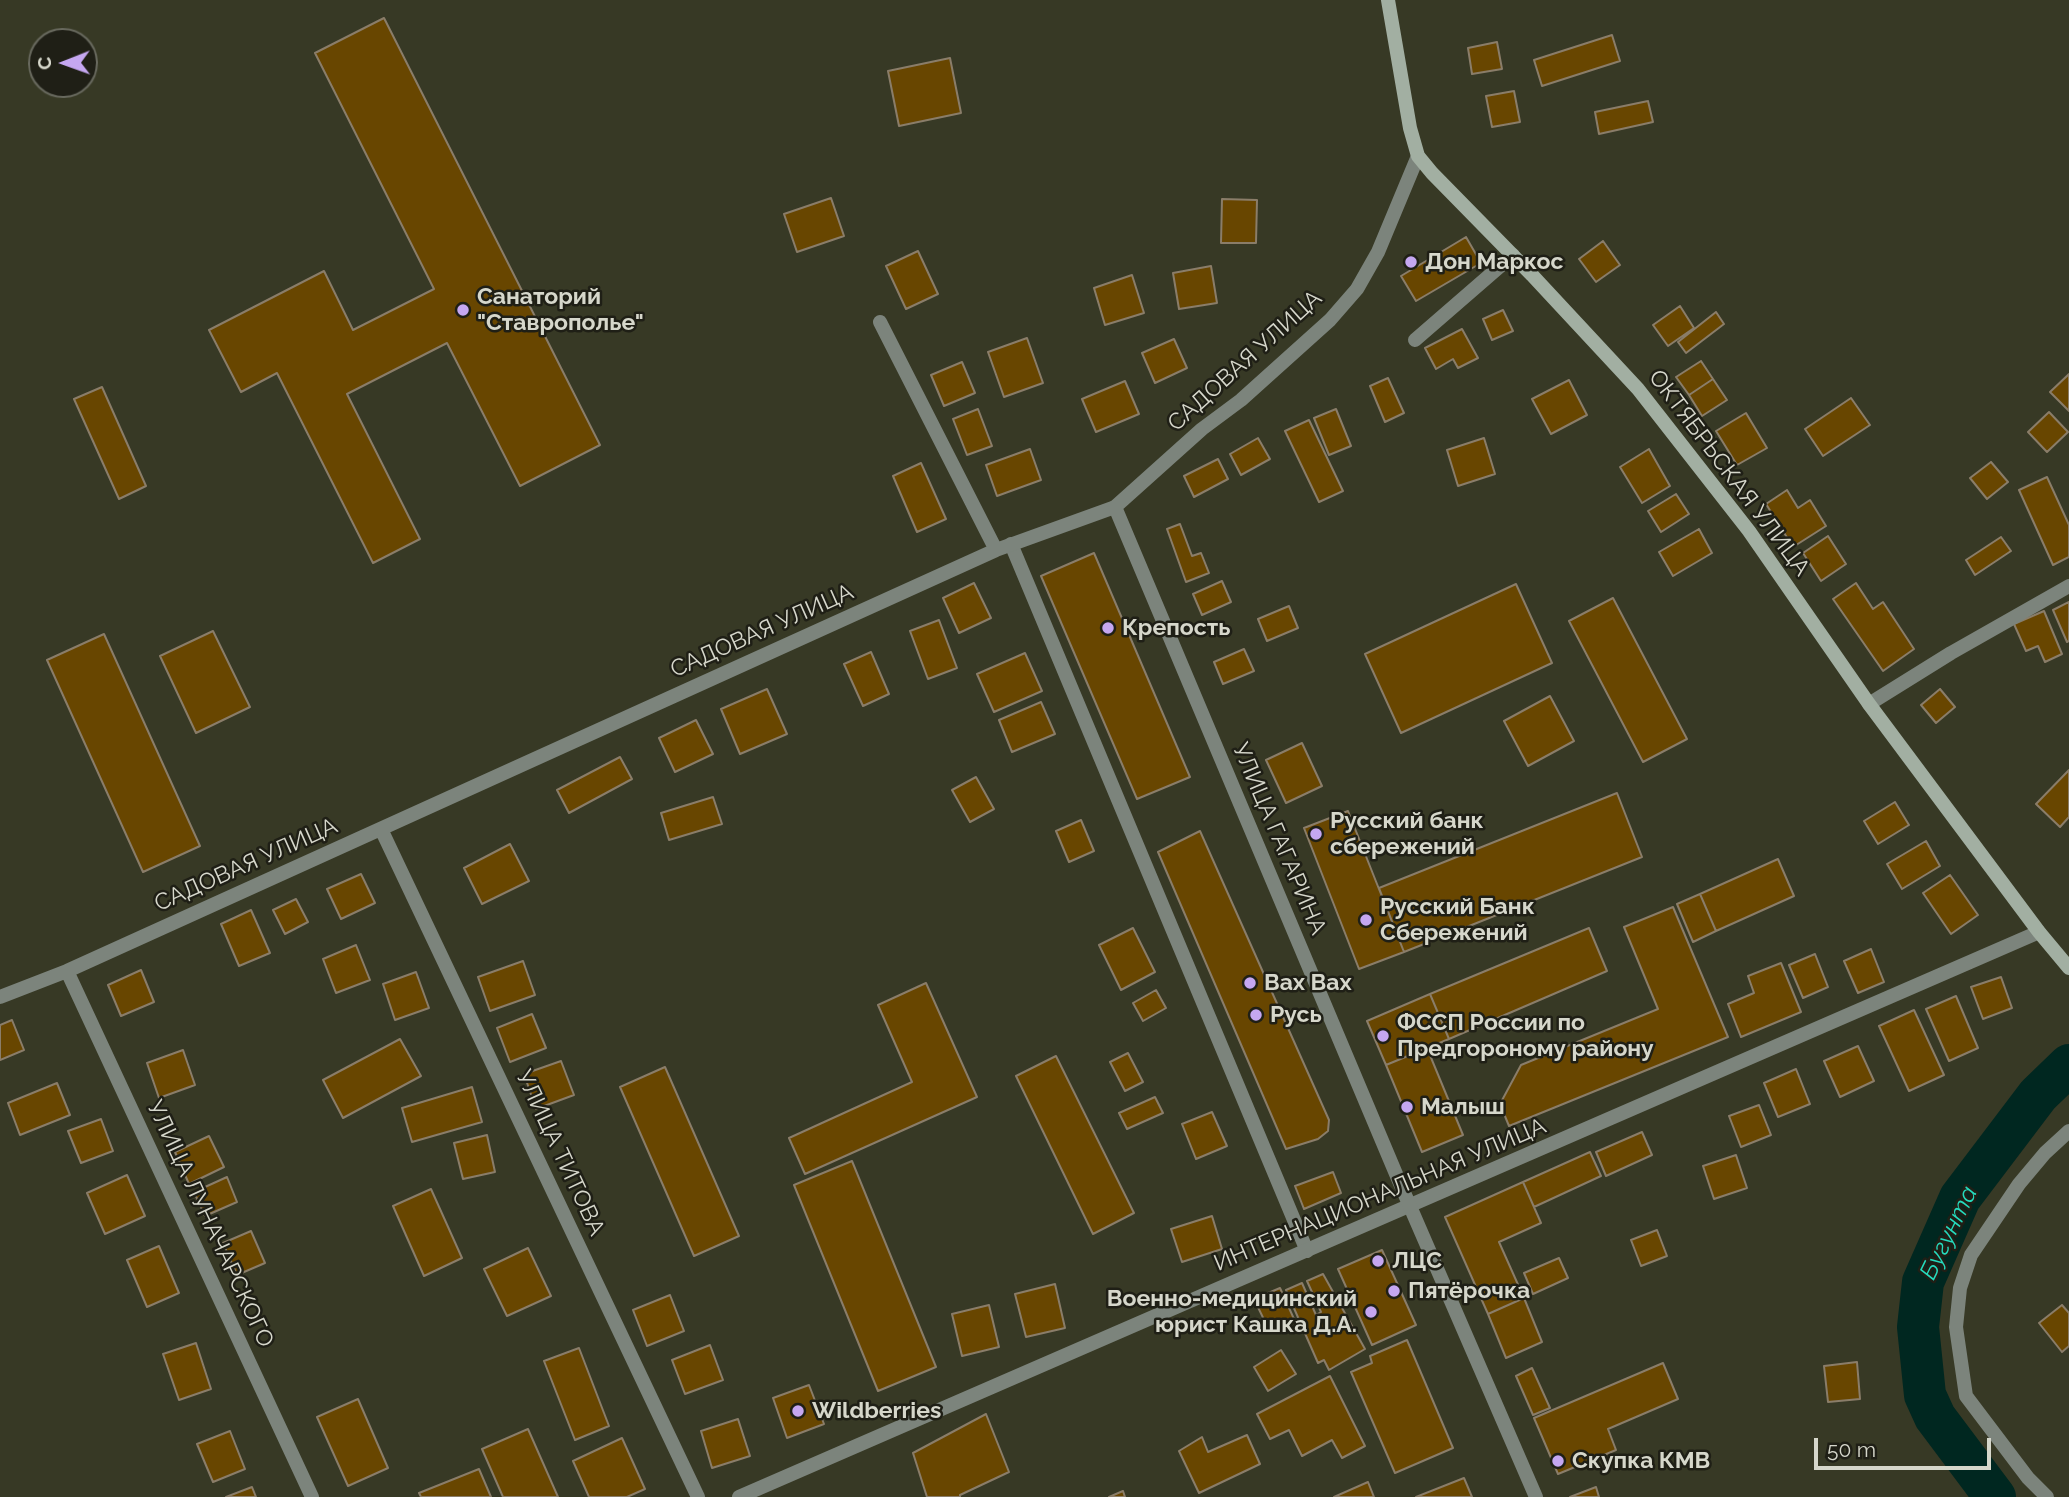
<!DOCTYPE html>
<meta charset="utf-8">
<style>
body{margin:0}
#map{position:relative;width:2069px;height:1497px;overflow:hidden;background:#373925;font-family:Raleway,sans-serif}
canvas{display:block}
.north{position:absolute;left:28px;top:28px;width:70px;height:70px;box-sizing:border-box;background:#1f1f16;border:2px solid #68695e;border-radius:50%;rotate:269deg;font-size:19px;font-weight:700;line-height:28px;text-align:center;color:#d6d7cb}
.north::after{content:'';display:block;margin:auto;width:24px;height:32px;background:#c5a7f1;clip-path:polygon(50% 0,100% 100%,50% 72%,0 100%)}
.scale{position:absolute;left:1814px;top:1438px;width:177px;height:32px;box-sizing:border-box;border:4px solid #d6d7cb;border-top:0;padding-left:9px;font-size:21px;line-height:24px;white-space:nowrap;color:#d6d7cb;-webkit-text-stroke:5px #1f1f16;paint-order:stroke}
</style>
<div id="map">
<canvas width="2069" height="1497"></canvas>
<div class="north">С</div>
<div class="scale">50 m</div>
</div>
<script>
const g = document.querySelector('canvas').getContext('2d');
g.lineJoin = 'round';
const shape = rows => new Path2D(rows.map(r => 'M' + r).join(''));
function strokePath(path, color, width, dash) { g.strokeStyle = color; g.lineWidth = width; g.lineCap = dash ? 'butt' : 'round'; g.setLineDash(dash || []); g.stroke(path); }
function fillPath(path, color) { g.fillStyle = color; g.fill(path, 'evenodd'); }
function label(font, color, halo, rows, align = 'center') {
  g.font = font + ' Raleway,sans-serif'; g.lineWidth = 5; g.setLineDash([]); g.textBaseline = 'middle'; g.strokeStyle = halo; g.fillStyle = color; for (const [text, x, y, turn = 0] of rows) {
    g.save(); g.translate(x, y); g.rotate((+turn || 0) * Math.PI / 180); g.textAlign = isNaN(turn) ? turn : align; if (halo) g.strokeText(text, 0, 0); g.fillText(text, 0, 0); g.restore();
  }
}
const river = shape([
 [1995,1497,1935,1417,1925,1395,1918,1327,1923,1282,1960,1198,2038,1095,2069,1065]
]);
const building = shape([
 [384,18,600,445,520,486,447,343,347,394,420,539,373,563,277,373,241,392,209,330,324,271,353,330,434,289,315,53,384,18],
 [1612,35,1620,61,1542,86,1534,60,1612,35],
 [1497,42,1502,69,1472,74,1468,48,1497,42],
 [950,58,961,113,899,126,888,71,950,58],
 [1514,91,1520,122,1492,127,1486,96,1514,91],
 [1648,101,1653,122,1599,134,1595,112,1648,101],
 [831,198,844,236,797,252,784,214,831,198],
 [1222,199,1257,200,1256,243,1221,243,1222,199],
 [1466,237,1481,263,1416,301,1401,276,1466,237],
 [1603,241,1620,265,1596,282,1579,259,1603,241],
 [918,251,938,294,906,309,886,266,918,251],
 [1211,266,1217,303,1179,309,1173,273,1211,266],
 [1132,275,1144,313,1105,325,1094,288,1132,275],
 [1680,306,1694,328,1668,346,1653,325,1680,306],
 [1503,310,1513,331,1492,340,1483,319,1503,310],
 [1716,312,1724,324,1686,353,1678,342,1716,312],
 [1462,329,1478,358,1458,368,1453,359,1436,369,1425,348,1462,329],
 [1027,338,1043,383,1004,397,988,352,1027,338],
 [1174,339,1187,368,1155,383,1142,353,1174,339],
 [1701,361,1713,379,1689,395,1676,377,1701,361],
 [962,362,975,393,944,406,931,375,962,362],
 [2069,374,2069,411,2050,392,2069,374],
 [1388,378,1404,413,1385,422,1370,386,1388,378],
 [1713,379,1727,400,1702,416,1689,395,1713,379],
 [1569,380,1587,415,1551,434,1532,399,1569,380],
 [1125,381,1139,414,1096,432,1082,399,1125,381],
 [102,387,146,486,119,499,74,399,102,387],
 [1851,398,1870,425,1823,456,1805,429,1851,398],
 [978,409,992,446,967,455,953,419,978,409],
 [1336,409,1351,446,1329,455,1314,418,1336,409],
 [2049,412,2068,432,2047,452,2028,432,2049,412],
 [1746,413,1767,448,1737,465,1716,431,1746,413],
 [1309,420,1343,491,1319,502,1285,431,1309,420],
 [1258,438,1270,459,1241,475,1230,454,1258,438],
 [1484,438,1495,474,1458,486,1447,450,1484,438],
 [1030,449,1041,480,997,496,986,465,1030,449],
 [1649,449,1670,486,1642,503,1620,467,1649,449],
 [1218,459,1228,479,1194,497,1184,476,1218,459],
 [1991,462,2008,482,1987,499,1970,478,1991,462],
 [921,463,946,519,917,532,893,476,921,463],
 [2047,477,2069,525,2069,557,2053,565,2019,490,2047,477],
 [1787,490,1798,508,1810,500,1826,526,1793,547,1766,504,1787,490],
 [1676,494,1689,514,1661,532,1648,511,1676,494],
 [1180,524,1192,556,1201,553,1209,573,1186,582,1167,529,1180,524],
 [1699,529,1712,553,1673,576,1659,552,1699,529],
 [1828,536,1846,564,1821,581,1803,553,1828,536],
 [2001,537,2011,551,1975,575,1966,560,2001,537],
 [1094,553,1190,777,1137,799,1041,576,1094,553],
 [1222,581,1231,602,1202,615,1193,594,1222,581],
 [974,583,991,618,959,633,943,598,974,583],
 [1856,583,1873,609,1883,602,1914,649,1883,671,1833,599,1856,583],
 [1516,584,1552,663,1401,733,1365,654,1516,584],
 [1613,598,1687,739,1643,762,1569,621,1613,598],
 [2069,602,2069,641,2067,642,2053,610,2069,602],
 [1289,606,1298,628,1267,641,1258,619,1289,606],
 [2044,611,2062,654,2045,662,2038,646,2026,651,2014,624,2044,611],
 [939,620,957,668,928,679,910,631,939,620],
 [213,631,250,707,196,733,160,656,213,631],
 [104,634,200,846,143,872,47,660,104,634],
 [1244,649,1254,671,1223,684,1214,662,1244,649],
 [871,652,889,694,863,706,844,664,871,652],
 [1025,653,1042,691,994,712,977,674,1025,653],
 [767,689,787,734,740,754,721,709,767,689],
 [1940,689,1955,707,1936,723,1921,705,1940,689],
 [1550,696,1574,741,1528,766,1504,721,1550,696],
 [1041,702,1055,734,1012,752,999,720,1041,702],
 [696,720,713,754,675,772,659,738,696,720],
 [1302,743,1322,786,1286,803,1266,760,1302,743],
 [620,757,632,779,569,813,557,790,620,757],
 [2069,770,2069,817,2060,827,2036,804,2069,770],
 [976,777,994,809,970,822,952,790,976,777],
 [1617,793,1642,857,1404,952,1379,888,1617,793],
 [713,797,722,824,669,840,661,813,713,797],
 [1895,802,1909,825,1878,844,1864,821,1895,802],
 [1348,811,1404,952,1359,969,1304,828,1348,811],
 [1081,820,1094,851,1069,862,1056,831,1081,820],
 [1200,831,1329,1120,1328,1131,1318,1139,1286,1149,1158,852,1200,831],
 [1926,841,1940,866,1902,889,1887,864,1926,841],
 [510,844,529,881,482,904,464,868,510,844],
 [1778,859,1794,896,1716,931,1700,894,1778,859],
 [361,874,375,903,341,919,327,889,361,874],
 [1950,875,1978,915,1951,934,1923,893,1950,875],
 [1700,894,1716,931,1693,942,1677,904,1700,894],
 [296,899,308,922,285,934,273,910,296,899],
 [1673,907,1728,1037,1509,1126,1500,1104,1521,1065,1658,1009,1624,927,1673,907],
 [251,910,270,953,239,966,221,924,251,910],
 [1133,928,1155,972,1121,990,1099,945,1133,928],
 [1589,928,1607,971,1449,1039,1430,994,1589,928],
 [356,945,370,980,336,993,323,959,356,945],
 [1871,949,1884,982,1858,993,1844,961,1871,949],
 [1815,954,1828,987,1803,998,1789,965,1815,954],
 [523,961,535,995,490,1011,478,977,523,961],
 [1781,963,1801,1012,1741,1037,1728,1004,1754,993,1748,976,1781,963],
 [141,970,154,1002,121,1016,108,985,141,970],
 [416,972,429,1008,395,1020,383,984,416,972],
 [2001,977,2012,1008,1983,1019,1971,987,2001,977],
 [926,983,977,1097,805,1174,789,1138,912,1082,878,1005,926,983],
 [1156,990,1166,1008,1143,1021,1133,1003,1156,990],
 [1430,994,1449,1039,1386,1065,1367,1021,1430,994],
 [1956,996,1978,1048,1949,1061,1926,1009,1956,996],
 [1914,1010,1944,1075,1909,1091,1879,1026,1914,1010],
 [532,1014,546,1048,510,1062,497,1028,532,1014],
 [12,1020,24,1050,0,1060,0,1025,12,1020],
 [400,1039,421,1076,343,1118,323,1080,400,1039],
 [1858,1046,1874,1081,1840,1097,1824,1061,1858,1046],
 [1427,1048,1463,1135,1422,1152,1386,1065,1427,1048],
 [183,1050,195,1085,159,1098,147,1063,183,1050],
 [1128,1053,1143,1082,1125,1091,1110,1062,1128,1053],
 [1056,1056,1134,1213,1093,1234,1016,1076,1056,1056],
 [561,1061,574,1095,536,1109,524,1074,561,1061],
 [665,1067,739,1236,694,1256,620,1087,665,1067],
 [1796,1069,1810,1104,1778,1117,1764,1083,1796,1069],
 [57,1083,70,1115,20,1135,8,1103,57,1083],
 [472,1087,482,1122,412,1142,402,1108,472,1087],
 [1155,1097,1163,1113,1127,1129,1119,1113,1155,1097],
 [1759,1105,1771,1135,1741,1147,1729,1116,1759,1105],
 [1212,1112,1227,1146,1196,1159,1182,1124,1212,1112],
 [101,1119,113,1151,81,1163,68,1131,101,1119],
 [1642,1132,1652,1155,1606,1176,1596,1152,1642,1132],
 [487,1135,495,1172,463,1179,454,1143,487,1135],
 [209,1136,224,1167,189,1184,175,1152,209,1136],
 [1590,1152,1601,1176,1534,1207,1523,1182,1590,1152],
 [1736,1155,1747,1188,1714,1199,1703,1166,1736,1155],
 [852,1161,936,1367,878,1391,794,1185,852,1161],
 [1333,1172,1341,1193,1304,1209,1295,1186,1333,1172],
 [127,1175,145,1216,105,1234,87,1193,127,1175],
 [227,1177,237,1202,205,1216,194,1192,227,1177],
 [1523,1182,1541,1223,1499,1242,1524,1298,1488,1314,1445,1217,1523,1182],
 [431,1189,462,1258,424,1276,393,1206,431,1189],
 [1212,1216,1222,1249,1182,1262,1171,1229,1212,1216],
 [1657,1230,1667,1256,1641,1266,1631,1240,1657,1230],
 [251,1231,265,1263,237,1275,223,1243,251,1231],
 [159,1246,179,1293,147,1307,127,1260,159,1246],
 [528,1248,551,1296,507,1316,484,1269,528,1248],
 [1382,1250,1416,1325,1372,1345,1338,1269,1382,1250],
 [1559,1258,1568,1278,1533,1294,1524,1273,1559,1258],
 [1323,1274,1365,1349,1329,1370,1324,1360,1318,1363,1286,1290,1302,1283,1316,1315,1321,1312,1307,1281,1323,1274],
 [1055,1284,1065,1328,1026,1337,1015,1294,1055,1284],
 [1280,1288,1294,1319,1269,1330,1254,1299,1280,1288],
 [670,1295,684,1331,647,1346,633,1310,670,1295],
 [1524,1298,1542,1342,1506,1358,1488,1314,1524,1298],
 [989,1305,999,1347,962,1356,952,1314,989,1305],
 [2062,1305,2069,1313,2069,1346,2062,1352,2039,1323,2062,1305],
 [1407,1340,1453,1448,1395,1473,1351,1372,1372,1363,1370,1356,1407,1340],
 [196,1343,211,1389,179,1400,163,1354,196,1343],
 [710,1345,723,1380,685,1394,672,1360,710,1345],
 [579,1348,609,1426,575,1440,544,1361,579,1348],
 [1281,1350,1296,1374,1268,1391,1254,1367,1281,1350],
 [1857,1362,1860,1399,1828,1402,1824,1366,1857,1362],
 [1663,1363,1678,1399,1608,1429,1616,1450,1558,1474,1534,1418,1663,1363],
 [1532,1368,1550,1408,1533,1415,1516,1376,1532,1368],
 [1330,1376,1365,1446,1342,1458,1332,1440,1302,1456,1289,1430,1270,1439,1257,1414,1330,1376],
 [809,1385,824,1424,787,1438,773,1398,809,1385],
 [358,1399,388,1468,348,1486,317,1417,358,1399],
 [986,1414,1009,1472,960,1495,960,1497,927,1497,913,1453,986,1414],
 [738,1419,750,1456,712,1468,701,1431,738,1419],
 [528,1429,558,1497,503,1497,482,1449,528,1429],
 [230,1431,245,1469,213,1482,197,1444,230,1431],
 [1247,1435,1260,1464,1199,1493,1179,1451,1202,1437,1208,1452,1247,1435],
 [622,1438,645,1489,627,1497,589,1497,573,1461,622,1438],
 [479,1469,491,1497,421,1497,419,1493,479,1469],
 [1464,1478,1472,1497,1416,1497,1464,1478],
 [1368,1482,1374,1497,1334,1497,1368,1482],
 [252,1487,256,1497,226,1497,252,1487],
 [1596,1487,1599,1497,1570,1497,1596,1487],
 [1123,1491,1125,1497,1109,1497,1123,1491]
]);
const service = shape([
 [1415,340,1513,255],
 [1011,544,1307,1251]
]);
const minor = shape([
 [880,322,996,550],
 [1869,704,1951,653,2069,586],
 [381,829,698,1497],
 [67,971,312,1497],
 [0,997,67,971,996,550,1115,507],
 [739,1497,2039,932],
 [2047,1497,2028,1478,1966,1396,1956,1327,1960,1288,1971,1255,2019,1184,2045,1153,2069,1131]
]);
const tertiary = shape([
 [1418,156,1378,252,1357,289,1330,320,1241,400,1202,429,1115,507,1399,1181,1536,1497]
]);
const secondary = shape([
 [1388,0,1410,128,1418,156,1432,173,1532,275,1638,389,1749,531,1869,704,2039,932,2069,968]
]);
const markers = [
 [1411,262,7,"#c5a7f1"],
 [463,310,7,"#c5a7f1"],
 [1108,628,7,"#c5a7f1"],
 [1316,834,7,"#c5a7f1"],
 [1366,920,7,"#c5a7f1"],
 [1250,983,7,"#c5a7f1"],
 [1256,1015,7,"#c5a7f1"],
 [1383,1036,7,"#c5a7f1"],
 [1407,1107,7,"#c5a7f1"],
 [1378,1261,7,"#c5a7f1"],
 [1394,1291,7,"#c5a7f1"],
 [1371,1312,7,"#c5a7f1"],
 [798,1411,7,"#c5a7f1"],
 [1558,1461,7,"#c5a7f1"]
];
const poiNames = [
 ["Дон Маркос",1425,262],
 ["Санаторий",477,297],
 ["\"Ставрополье\"",477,323],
 ["Крепость",1122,628],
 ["Русский банк",1330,821],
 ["сбережений",1330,847],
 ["Русский Банк",1380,907],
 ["Сбережений",1380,933],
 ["Вах Вах",1264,983],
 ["Русь",1270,1015],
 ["ФССП России по",1397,1023],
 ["Предгороному району",1397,1049],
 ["Малыш",1421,1107],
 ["ЛЦС",1392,1261],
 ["Пятёрочка",1408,1291],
 ["Военно-медицинский",1357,1299,"right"],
 ["юрист Кашка Д.А.",1357,1325,"right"],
 ["Wildberries",812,1411],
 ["Скупка КМВ",1572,1461]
];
const streetNames = [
 ["САДОВАЯ УЛИЦА",1245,361,-42],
 ["ОКТЯБРЬСКАЯ УЛИЦА",1729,473,53],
 ["САДОВАЯ УЛИЦА",762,631,-24],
 ["УЛИЦА ГАГАРИНА",1279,839,67],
 ["САДОВАЯ УЛИЦА",246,865,-24],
 ["УЛИЦА ТИТОВА",560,1153,65],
 ["ИНТЕРНАЦИОНАЛЬНАЯ УЛИЦА",1380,1195,-23],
 ["УЛИЦА ЛУНАЧАРСКОГО",210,1224,65]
];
const waterNames = [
 ["Бугунта",1949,1233,-64]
];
strokePath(river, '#002720', 42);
fillPath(building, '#684600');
strokePath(building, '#8a7d69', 2);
strokePath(service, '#7c847c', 14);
strokePath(minor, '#7c847c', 14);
strokePath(tertiary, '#7c847c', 14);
strokePath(secondary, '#a2afa2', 14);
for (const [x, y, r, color] of markers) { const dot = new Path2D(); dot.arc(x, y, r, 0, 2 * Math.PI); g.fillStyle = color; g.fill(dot); strokePath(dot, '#1f1f16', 2.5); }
label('bold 23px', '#d6d7cb', '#1f1f16', poiNames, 'left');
label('23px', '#d6d7cb', '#1f1f16', streetNames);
label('italic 24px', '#25dbbe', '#1f1f16', waterNames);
</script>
